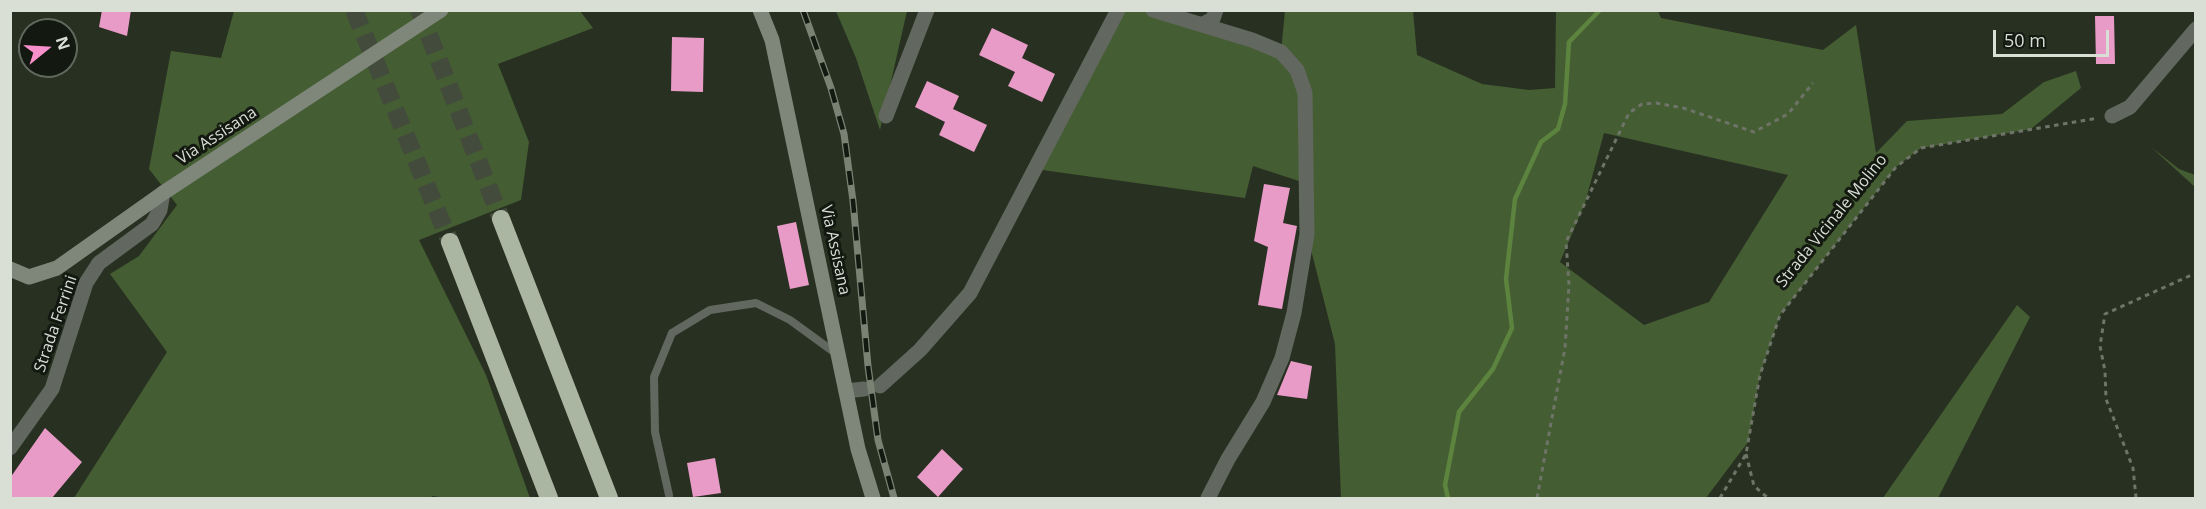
<!DOCTYPE html>
<style>
body{margin:0}
#map{position:relative;width:2206px;height:509px;overflow:hidden;background:#283121;font-family:"Open Sans",sans-serif}
canvas{display:block}
.frame{position:absolute;inset:0;border:12px solid #d9dfd5;pointer-events:none}
.north{position:absolute;left:18px;top:18px;width:60px;height:60px;box-sizing:border-box;background:#131810;border:2px solid #62685f;border-radius:50%;rotate:72deg;font-size:16px;font-weight:700;line-height:24px;text-align:center;color:#d9dfd5}
.north::after{content:'';display:block;margin:auto;width:21px;height:27px;background:#f890cc;clip-path:polygon(50% 0,100% 100%,50% 72%,0 100%)}
.scale{position:absolute;left:1993px;top:30px;width:116px;height:27px;box-sizing:border-box;border:3px solid #d9dfd5;border-top:0;padding-left:8px;font-size:18px;line-height:21px;white-space:nowrap;color:#d9dfd5;-webkit-text-stroke:4px #131810;paint-order:stroke}
</style>
<div id="map">
<canvas width="2206" height="509"></canvas>
<div class="frame"></div>
<div class="north">N</div>
<div class="scale">50 m</div>
</div>
<script>
const g = document.querySelector('canvas').getContext('2d');
g.lineJoin = 'round';
function fillPath(path, color) { g.fillStyle = color; g.fill(path, 'evenodd'); }
const shape = rows => new Path2D(rows.map(r => 'M' + r).join(''));
function strokePath(path, color, width, dash) { g.strokeStyle = color; g.lineWidth = width; g.lineCap = dash ? 'butt' : 'round'; g.setLineDash(dash || []); g.stroke(path); }
function label(font, color, halo, rows, align = 'center') {
  g.font = font + ' "Open Sans",sans-serif'; g.lineWidth = 6; g.setLineDash([]); g.textBaseline = 'middle'; g.strokeStyle = halo; g.fillStyle = color; for (const [text, x, y, turn = 0] of rows) {
    g.save(); g.translate(x, y); g.rotate((+turn || 0) * Math.PI / 180); g.textAlign = isNaN(turn) ? turn : align; if (halo) g.strokeText(text, 0, 0); g.fillText(text, 0, 0); g.restore();
  }
}
const green = shape([
 [234,11,580,11,593,28,498,64,529,142,521,200,419,240,486,375,530,498,447,498,432,496,431,498,74,498,167,352,110,274,139,256,177,205,149,169,171,51,221,58],
 [836,11,907,11,880,130,856,58],
 [1118,11,1153,11,1281,52,1285,11,1413,11,1417,55,1482,84,1529,90,1555,88,1556,11,1658,11,1661,18,1823,50,1856,25,1876,153,1907,121,2002,114,2044,82,2076,71,2081,88,2031,129,1921,148,1896,167,1780,315,1760,375,1748,442,1706,498,1341,498,1335,344,1307,234,1308,184,1253,166,1245,198,1035,169],
 [1604,133,1788,175,1709,302,1644,325,1560,262,1585,203],
 [2151,147,2179,169,2195,175,2195,187],
 [2017,305,2030,317,1938,498,1883,498]
]);
const stream = shape([
 [1448,498,1445,485,1459,412,1493,369,1512,328,1506,279,1515,199,1541,142,1558,129,1565,104,1569,42,1600,10]
]);
const building = shape([
 [102,10,131,10,127,36,99,27],
 [2095,16,2114,16,2115,64,2096,64],
 [992,28,1028,45,1022,58,1055,74,1042,102,1008,86,1015,72,979,55],
 [672,37,704,38,703,92,671,91],
 [927,81,959,96,953,109,987,125,974,152,939,135,945,122,915,107],
 [1264,184,1290,188,1283,223,1297,226,1282,309,1258,305,1268,247,1254,241],
 [796,222,809,285,790,289,777,226],
 [1291,361,1312,366,1307,399,1277,395],
 [45,428,82,462,52,498,10,498,10,478],
 [942,449,963,469,938,497,917,477],
 [715,458,721,493,693,497,687,463]
]);
const highwayTunnel = shape([
 [354,10,450,242],
 [419,10,501,219]
]);
const path = shape([
 [1746,454,1754,486,1768,498],
 [1537,498,1565,348,1569,285,1566,242,1629,113,1642,104,1656,103,1683,108,1754,132,1788,114,1813,83],
 [1720,498,1746,454,1760,375,1780,315,1896,167,1921,148,2098,118],
 [2136,498,2133,468,2106,399,2105,371,2100,346,2105,314,2196,273]
]);
const lane = shape([
 [669,495,655,432,654,377,672,333,710,310,756,303,790,320,838,355]
]);
const street = shape([
 [1153,10,1252,40,1281,52,1297,70,1305,93,1307,234,1294,313,1282,358,1263,402,1228,459,1208,498],
 [1203,24,1213,19,1216,10],
 [886,116,927,10],
 [2112,116,2130,107,2196,29],
 [880,386,920,350,970,293,1118,10],
 [846,391,864,389],
 [10,448,52,389,86,283,99,263,152,224,160,210,163,193]
]);
const secondary = shape([
 [760,10,772,40,858,449,873,498],
 [10,269,29,277,57,268,163,193,441,10]
]);
const highway = shape([
 [501,219,609,498],
 [450,242,549,498]
]);
const rail = shape([
 [803,10,831,88,844,134,853,201,868,366,878,440,894,498]
]);
const streetNames = [
 ["Via Assisana",217,136,-33],
 ["Strada Vicinale Molino",1832,221,-51],
 ["Via Assisana",835,250,78],
 ["Strada Ferrini",56,324,-71]
];
fillPath(green, '#455d33');
strokePath(stream, '#5d843f', 4.5);
fillPath(building, '#e99bc7');
strokePath(highwayTunnel, '#434b3c', 18, [18, 9]);
strokePath(path, '#6e7568', 3, [4.5, 4.5]);
strokePath(lane, '#62675f', 8);
strokePath(street, '#62675f', 15);
strokePath(secondary, '#7f877b', 15);
strokePath(highway, '#aab6a2', 18);
strokePath(rail, '#7a8274', 7);
strokePath(rail, '#131810', 4.5, [14]);
label('16px', '#d9dfd5', '#131810', streetNames);
</script>
